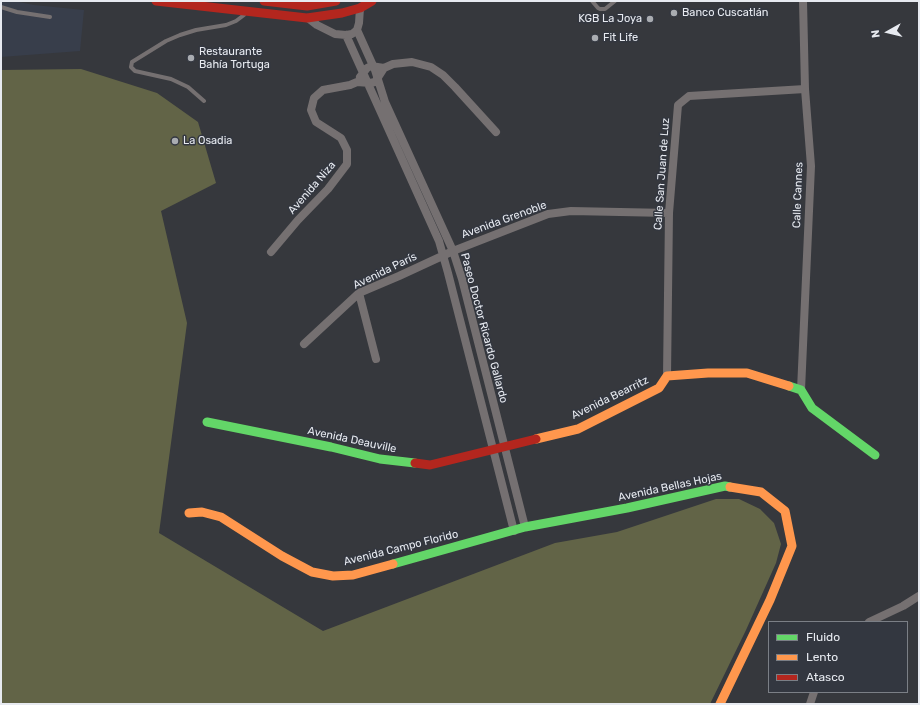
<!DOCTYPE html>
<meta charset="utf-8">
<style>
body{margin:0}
#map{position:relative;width:920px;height:705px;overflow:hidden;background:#36383d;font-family:Rubik,sans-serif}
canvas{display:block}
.frame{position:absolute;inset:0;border:2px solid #e7eaf0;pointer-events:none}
.legend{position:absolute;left:768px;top:621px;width:140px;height:72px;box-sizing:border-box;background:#333740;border:1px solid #7b7f86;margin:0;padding:5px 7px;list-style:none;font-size:12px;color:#e7eaf0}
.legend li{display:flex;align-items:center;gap:8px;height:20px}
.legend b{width:20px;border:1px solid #7b7f86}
.north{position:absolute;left:868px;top:12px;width:40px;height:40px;-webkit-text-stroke:3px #333740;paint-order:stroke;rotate:262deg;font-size:11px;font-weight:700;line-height:16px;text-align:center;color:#e7eaf0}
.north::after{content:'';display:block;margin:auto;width:14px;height:18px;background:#e7eaf0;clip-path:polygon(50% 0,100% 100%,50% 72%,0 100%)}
</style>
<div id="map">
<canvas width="920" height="705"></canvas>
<div class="frame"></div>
<ul class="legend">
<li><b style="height:5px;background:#63d668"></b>Fluido</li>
<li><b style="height:5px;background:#ff974d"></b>Lento</li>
<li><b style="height:5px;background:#b3261e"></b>Atasco</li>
</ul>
<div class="north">N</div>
</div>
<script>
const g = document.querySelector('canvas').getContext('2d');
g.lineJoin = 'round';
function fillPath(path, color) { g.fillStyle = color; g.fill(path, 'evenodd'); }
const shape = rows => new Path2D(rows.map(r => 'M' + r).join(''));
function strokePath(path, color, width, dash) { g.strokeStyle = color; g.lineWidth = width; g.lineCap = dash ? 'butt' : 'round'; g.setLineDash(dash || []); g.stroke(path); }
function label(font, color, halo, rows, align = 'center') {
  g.font = font + ' Rubik,sans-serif'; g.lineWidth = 3; g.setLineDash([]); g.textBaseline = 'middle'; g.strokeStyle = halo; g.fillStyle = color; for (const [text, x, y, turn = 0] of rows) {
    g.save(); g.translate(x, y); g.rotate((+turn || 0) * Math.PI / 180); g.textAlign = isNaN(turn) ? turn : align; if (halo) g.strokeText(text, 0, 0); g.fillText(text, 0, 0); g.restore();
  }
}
const built = shape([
 [1,1,14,1,34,5,84,10,80,51,1,57]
]);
const forest = shape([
 [81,69,157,93,198,122,216,183,161,211,187,323,159,533,323,631,555,543,617,532,716,499,739,499,760,509,774,523,781,544,776,563,746,630,710,704,1,704,1,70]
]);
const lane = shape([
 [592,1,598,8,600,9,605,9,615,1],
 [1,7,17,12,50,17],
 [204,101,188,87,171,79,135,71,131,67,132,62,166,41,180,35,196,30,226,25,236,21,244,15]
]);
const street = shape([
 [308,18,317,25,335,34,346,35,352,34,357,30,359,23,360,8],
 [357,30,375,70,385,102,453,251,462,279,525,527],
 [346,35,439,241,448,273,514,531],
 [360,77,367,68,371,66,384,68,393,64,412,62,431,67,443,75,455,87,496,132],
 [271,252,298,220,328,189,347,164,347,150,341,138,316,122,311,110,314,98,323,90,350,85,357,82,370,83,375,82,384,68],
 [359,293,376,359],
 [304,344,359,293,399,276,453,251,548,214,571,211,669,213],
 [667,376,669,213,678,105,689,96,805,89],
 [801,390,811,166,805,89,803,1],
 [869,622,903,606,919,596],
 [810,704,814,692]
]);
const fast = shape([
 [789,386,801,390,812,408,875,455],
 [207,422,331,447,380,459,415,463],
 [393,564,525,527,627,508,725,486,730,487]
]);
const slow = shape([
 [536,439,578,429,659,388,667,376,708,373,747,373,789,386],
 [189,513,202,512,221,517,282,556,312,572,333,576,353,575,393,564],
 [720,704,770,600,792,546,785,511,761,492,730,487]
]);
const jam = shape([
 [156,1,307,18,342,13,360,8,372,1],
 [264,1,307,6,336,1],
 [415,463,430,465,536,439]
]);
const markers = [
 [674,13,4,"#a9acb1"],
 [650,19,4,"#a9acb1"],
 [595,38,4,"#a9acb1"],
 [191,58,4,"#a9acb1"],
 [175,141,4,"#a9acb1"]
];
const poiNames = [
 ["Banco Cuscatlán",682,13],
 ["KGB La Joya",642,19,"right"],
 ["Fit Life",603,38],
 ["Restaurante",199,52],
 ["Bahía Tortuga",199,65],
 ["La Osadia",183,141]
];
const streetNames = [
 ["Calle San Juan de Luz",662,174,-86],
 ["Avenida Niza",312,188,-49],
 ["Calle Cannes",798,195,-88],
 ["Avenida Grenoble",504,220,-20],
 ["Avenida París",385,271,-26],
 ["Paseo Doctor Ricardo Gallardo",484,328,75],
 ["Avenida Bearritz",610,398,-26],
 ["Avenida Deauville",352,440,12],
 ["Avenida Bellas Hojas",670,487,-12],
 ["Avenida Campo Florido",401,548,-14]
];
fillPath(built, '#383e4b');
fillPath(forest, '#626447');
strokePath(lane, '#757071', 4);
strokePath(street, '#757071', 8);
strokePath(fast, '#63d668', 9);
strokePath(slow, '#ff974d', 9);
strokePath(jam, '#b3261e', 9);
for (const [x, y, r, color] of markers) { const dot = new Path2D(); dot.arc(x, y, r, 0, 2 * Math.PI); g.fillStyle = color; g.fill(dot); strokePath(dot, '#333740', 1.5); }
label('11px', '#e7eaf0', '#333740', poiNames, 'left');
label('11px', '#e7eaf0', '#333740', streetNames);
</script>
